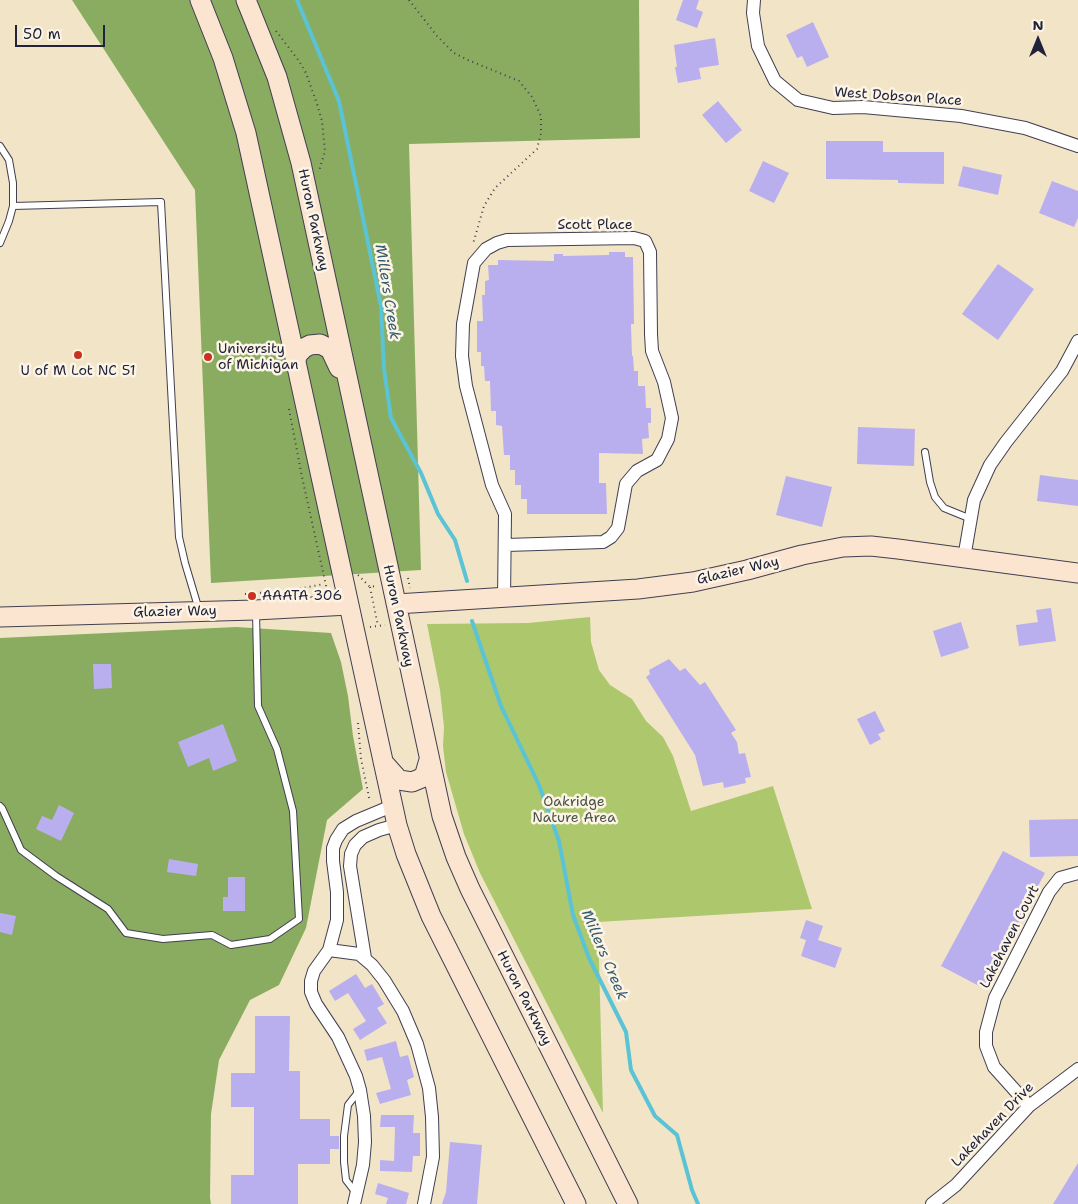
<!DOCTYPE html>
<style>
body{margin:0}
#map{position:relative;width:1078px;height:1204px;overflow:hidden;background:#f2e4c7;font-family:"Shantell Sans",sans-serif}
canvas{display:block}
.north{position:absolute;left:1013px;top:15px;width:50px;height:50px;-webkit-text-stroke:4px #fcf5e5;paint-order:stroke;rotate:0deg;font-size:14px;font-weight:700;line-height:20px;text-align:center;color:#22223b}
.north::after{content:'';display:block;margin:auto;width:18px;height:22px;background:#22223b;clip-path:polygon(50% 0,100% 100%,50% 72%,0 100%)}
.scale{position:absolute;left:15px;top:25px;width:90px;height:22px;box-sizing:border-box;border:2px solid #22223b;border-top:0;padding-left:6px;font-size:15px;line-height:18px;white-space:nowrap;color:#22223b;-webkit-text-stroke:4px #fcf5e5;paint-order:stroke}
</style>
<div id="map">
<canvas width="1078" height="1204"></canvas>
<div class="north">N</div>
<div class="scale">50 m</div>
</div>
<script>
const g = document.querySelector('canvas').getContext('2d');
g.lineJoin = 'round';
function fillPath(path, color) { g.fillStyle = color; g.fill(path, 'evenodd'); }
const shape = rows => new Path2D(rows.map(r => 'M' + r).join(''));
function strokePath(path, color, width, dash) { g.strokeStyle = color; g.lineWidth = width; g.lineCap = dash ? 'butt' : 'round'; g.setLineDash(dash || []); g.stroke(path); }
function label(font, color, halo, rows, align = 'center') {
  g.font = font + ' "Shantell Sans",sans-serif'; g.lineWidth = 5; g.setLineDash([]); g.textBaseline = 'middle'; g.strokeStyle = halo; g.fillStyle = color; for (const [text, x, y, turn = 0] of rows) {
    g.save(); g.translate(x, y); g.rotate((+turn || 0) * Math.PI / 180); g.textAlign = isNaN(turn) ? turn : align; if (halo) g.strokeText(text, 0, 0); g.fillText(text, 0, 0); g.restore();
  }
}
const green = shape([
 [590,617,591,642,599,670,610,685,632,699,646,721,663,737,673,756,691,811,773,786,812,909,598,922,603,1113,501,914,480,873,464,834,446,772,443,746,444,727,440,690,427,624,528,623]
]);
const forest = shape([
 [72,0,639,0,640,138,409,144,421,570,211,583,195,190],
 [236,627,331,633,341,662,348,696,353,736,363,789,327,820,306,928,279,985,250,1000,219,1060,211,1114,210,1198,211,1204,0,1204,0,638]
]);
const stream = shape([
 [297,0,339,101,381,306,384,369,391,418,421,473,438,514,455,540,467,581],
 [472,621,501,706,539,785,559,841,573,915,589,958,626,1032,631,1070,655,1116,677,1135,692,1190,698,1204]
]);
const building = shape([
 [683,0,699,0,696,9,703,12,697,28,676,20],
 [813,22,829,57,807,67,802,56,797,58,786,35],
 [715,38,719,65,699,68,701,79,678,83,675,67,677,67,674,45],
 [718,101,742,130,726,143,702,115],
 [826,141,883,141,883,152,944,152,944,184,898,183,898,180,826,179],
 [763,161,789,173,774,203,749,191],
 [963,166,1002,175,998,195,958,186],
 [1052,181,1078,191,1078,218,1074,227,1039,213],
 [609,252,625,252,625,257,633,257,634,324,631,324,632,356,633,356,634,371,638,371,638,386,645,386,646,408,651,408,651,423,648,423,649,438,642,439,643,454,599,453,599,483,606,483,607,514,527,514,527,499,521,499,521,485,515,485,515,470,510,470,510,455,504,455,502,426,496,425,496,411,491,411,490,381,485,381,484,366,481,366,481,352,477,352,477,321,483,321,482,295,485,295,485,281,489,280,488,265,498,265,498,260,554,261,554,254,563,254,563,256,609,255],
 [998,264,1034,289,998,340,962,314],
 [858,427,915,429,914,466,857,464],
 [1040,475,1078,480,1078,506,1037,501],
 [786,476,832,487,822,527,776,515],
 [1051,608,1056,641,1019,646,1016,625,1038,622,1036,610],
 [961,622,969,648,941,657,933,631],
 [669,659,680,671,685,668,700,685,705,682,736,730,731,733,737,742,739,754,745,753,751,777,745,778,746,783,724,788,723,782,703,786,695,755,646,677,650,674,649,670],
 [93,664,111,664,112,688,94,689],
 [875,711,885,731,878,734,881,739,870,745,857,719],
 [223,724,237,761,213,771,209,758,188,767,178,742],
 [59,805,74,813,61,841,36,829,42,816,52,820],
 [1078,819,1078,856,1030,857,1029,820],
 [1003,851,1045,873,983,988,941,966],
 [169,859,198,864,196,876,167,872],
 [228,877,245,877,245,911,223,911,223,897,228,897],
 [0,913,16,916,12,935,0,932],
 [806,920,823,926,818,940,842,948,835,968,801,956,806,940,800,938],
 [356,974,365,988,372,984,384,1004,377,1008,387,1023,360,1040,353,1029,366,1021,348,993,335,1001,329,991],
 [255,1016,290,1016,289,1071,300,1071,300,1119,330,1119,330,1136,339,1136,339,1149,330,1149,330,1164,298,1164,298,1204,231,1204,231,1175,254,1175,254,1107,231,1107,231,1073,255,1073],
 [396,1041,400,1057,408,1055,414,1077,407,1080,411,1095,380,1104,376,1093,391,1089,382,1057,367,1061,364,1050],
 [381,1115,414,1115,413,1133,420,1133,420,1156,413,1156,412,1172,380,1171,380,1160,394,1161,395,1127,380,1127],
 [450,1142,482,1145,477,1204,442,1204,446,1192],
 [1078,1163,1078,1204,1053,1204],
 [378,1183,409,1193,406,1204,386,1204,388,1198,375,1194]
]);
const path = shape([
 [409,0,437,36,454,53,468,60,519,81,532,97,541,116,541,133,537,149,495,188,484,206,473,244],
 [276,31,299,61,306,73,317,104,322,121,325,151,319,171],
 [289,409,302,477,327,590],
 [358,575,370,587,376,586],
 [408,578,410,588],
 [370,587,378,626],
 [245,594,292,590,324,584],
 [370,627,385,625],
 [358,723,361,759,370,802]
]);
const lane = shape([
 [0,146,9,160,13,183,13,206,9,221,0,243],
 [13,206,161,202,179,537,185,563,199,610],
 [925,452,930,482,935,497,944,508,971,519],
 [0,806,2,808,21,850,56,876,108,909,126,933,163,939,212,935,231,945,270,939,299,919,293,811,277,749,258,706,256,612],
 [356,1193,346,1180,344,1162,344,1136,348,1105,359,1091]
]);
const street = shape([
 [754,0,753,13,758,46,775,81,798,100,833,108,863,107,961,116,1025,128,1078,146],
 [964,558,974,500,990,465,1006,442,1062,371,1078,341],
 [504,599,505,514,492,485,466,386,462,356,463,324,474,263,486,249,497,243,507,240,634,238,645,241,650,252,651,334,652,351,664,382,672,418,668,439,657,460,637,471,626,484,618,528,611,537,603,542,506,545],
 [329,950,359,954,372,965,384,980,403,1011,417,1044,429,1088,432,1117,433,1157,424,1204],
 [365,958,350,866,351,854,355,845,363,837,379,830,397,825],
 [1029,1106,994,1067,986,1046,986,1032,995,998,1049,892,1060,878,1078,873],
 [354,1204,363,1165,365,1142,364,1116,360,1090,356,1076,338,1037,316,1004,311,992,311,981,314,971,329,950,337,920,337,892,333,861,333,848,336,840,343,829,356,821,392,806],
 [932,1204,956,1185,1029,1106,1078,1069]
]);
const secondary = shape([
 [200,0,223,58,246,133,397,825,406,854,431,916,576,1204],
 [246,0,277,77,301,163,442,816,456,857,470,889,628,1204],
 [296,360,298,354,304,348,310,345,320,344,330,349,339,368],
 [396,604,638,589,693,582,747,570,802,555,843,547,871,546,898,549,1078,573],
 [0,617,255,610,349,605],
 [383,762,399,780,412,782,424,777,429,760]
]);
const markers = [
 [78,355,5,"#c8321e"],
 [208,357,5,"#c8321e"],
 [252,596,5,"#c8321e"]
];
const streetNames = [
 ["West Dobson Place",898,97,4],
 ["Huron Parkway",313,220,78],
 ["Scott Place",595,225],
 ["Glazier Way",738,571,-13],
 ["Glazier Way",175,612,-1],
 ["Huron Parkway",398,616,78],
 ["Lakehaven Court",1010,937,-63],
 ["Huron Parkway",524,998,63],
 ["Lakehaven Drive",993,1125,-46]
];
const poiNames = [
 ["University",218,349],
 ["of Michigan",218,365],
 ["U of M Lot NC 51",78,371,"center"],
 ["AAATA 306",262,596]
];
const parkNames = [
 ["Oakridge",574,802],
 ["Nature Area",574,818]
];
const waterNames = [
 ["Millers Creek",387,292,81],
 ["Millers Creek",604,955,67]
];
fillPath(green, '#adc76d');
fillPath(forest, '#8aac60');
strokePath(stream, '#5ac3d5', 4);
fillPath(building, '#baafee');
strokePath(lane, '#413f50', 8);
strokePath(street, '#413f50', 14);
strokePath(secondary, '#413f50', 21);
strokePath(path, '#413f50', 2, [1, 4]);
strokePath(lane, '#fff', 6);
strokePath(street, '#fff', 12);
strokePath(secondary, '#fce5d0', 19);
for (const [x, y, r, color] of markers) { const dot = new Path2D(); dot.arc(x, y, r, 0, 2 * Math.PI); g.fillStyle = color; g.fill(dot); strokePath(dot, '#fcf5e5', 2); }
label('14px', '#22223b', '#fcf5e5', streetNames);
label('14px', '#22223b', '#fcf5e5', poiNames, 'left');
label('14px', '#4c544a', '#fcf5e5', parkNames);
label('italic 15px', '#365a71', '#fcf5e5', waterNames);
</script>
